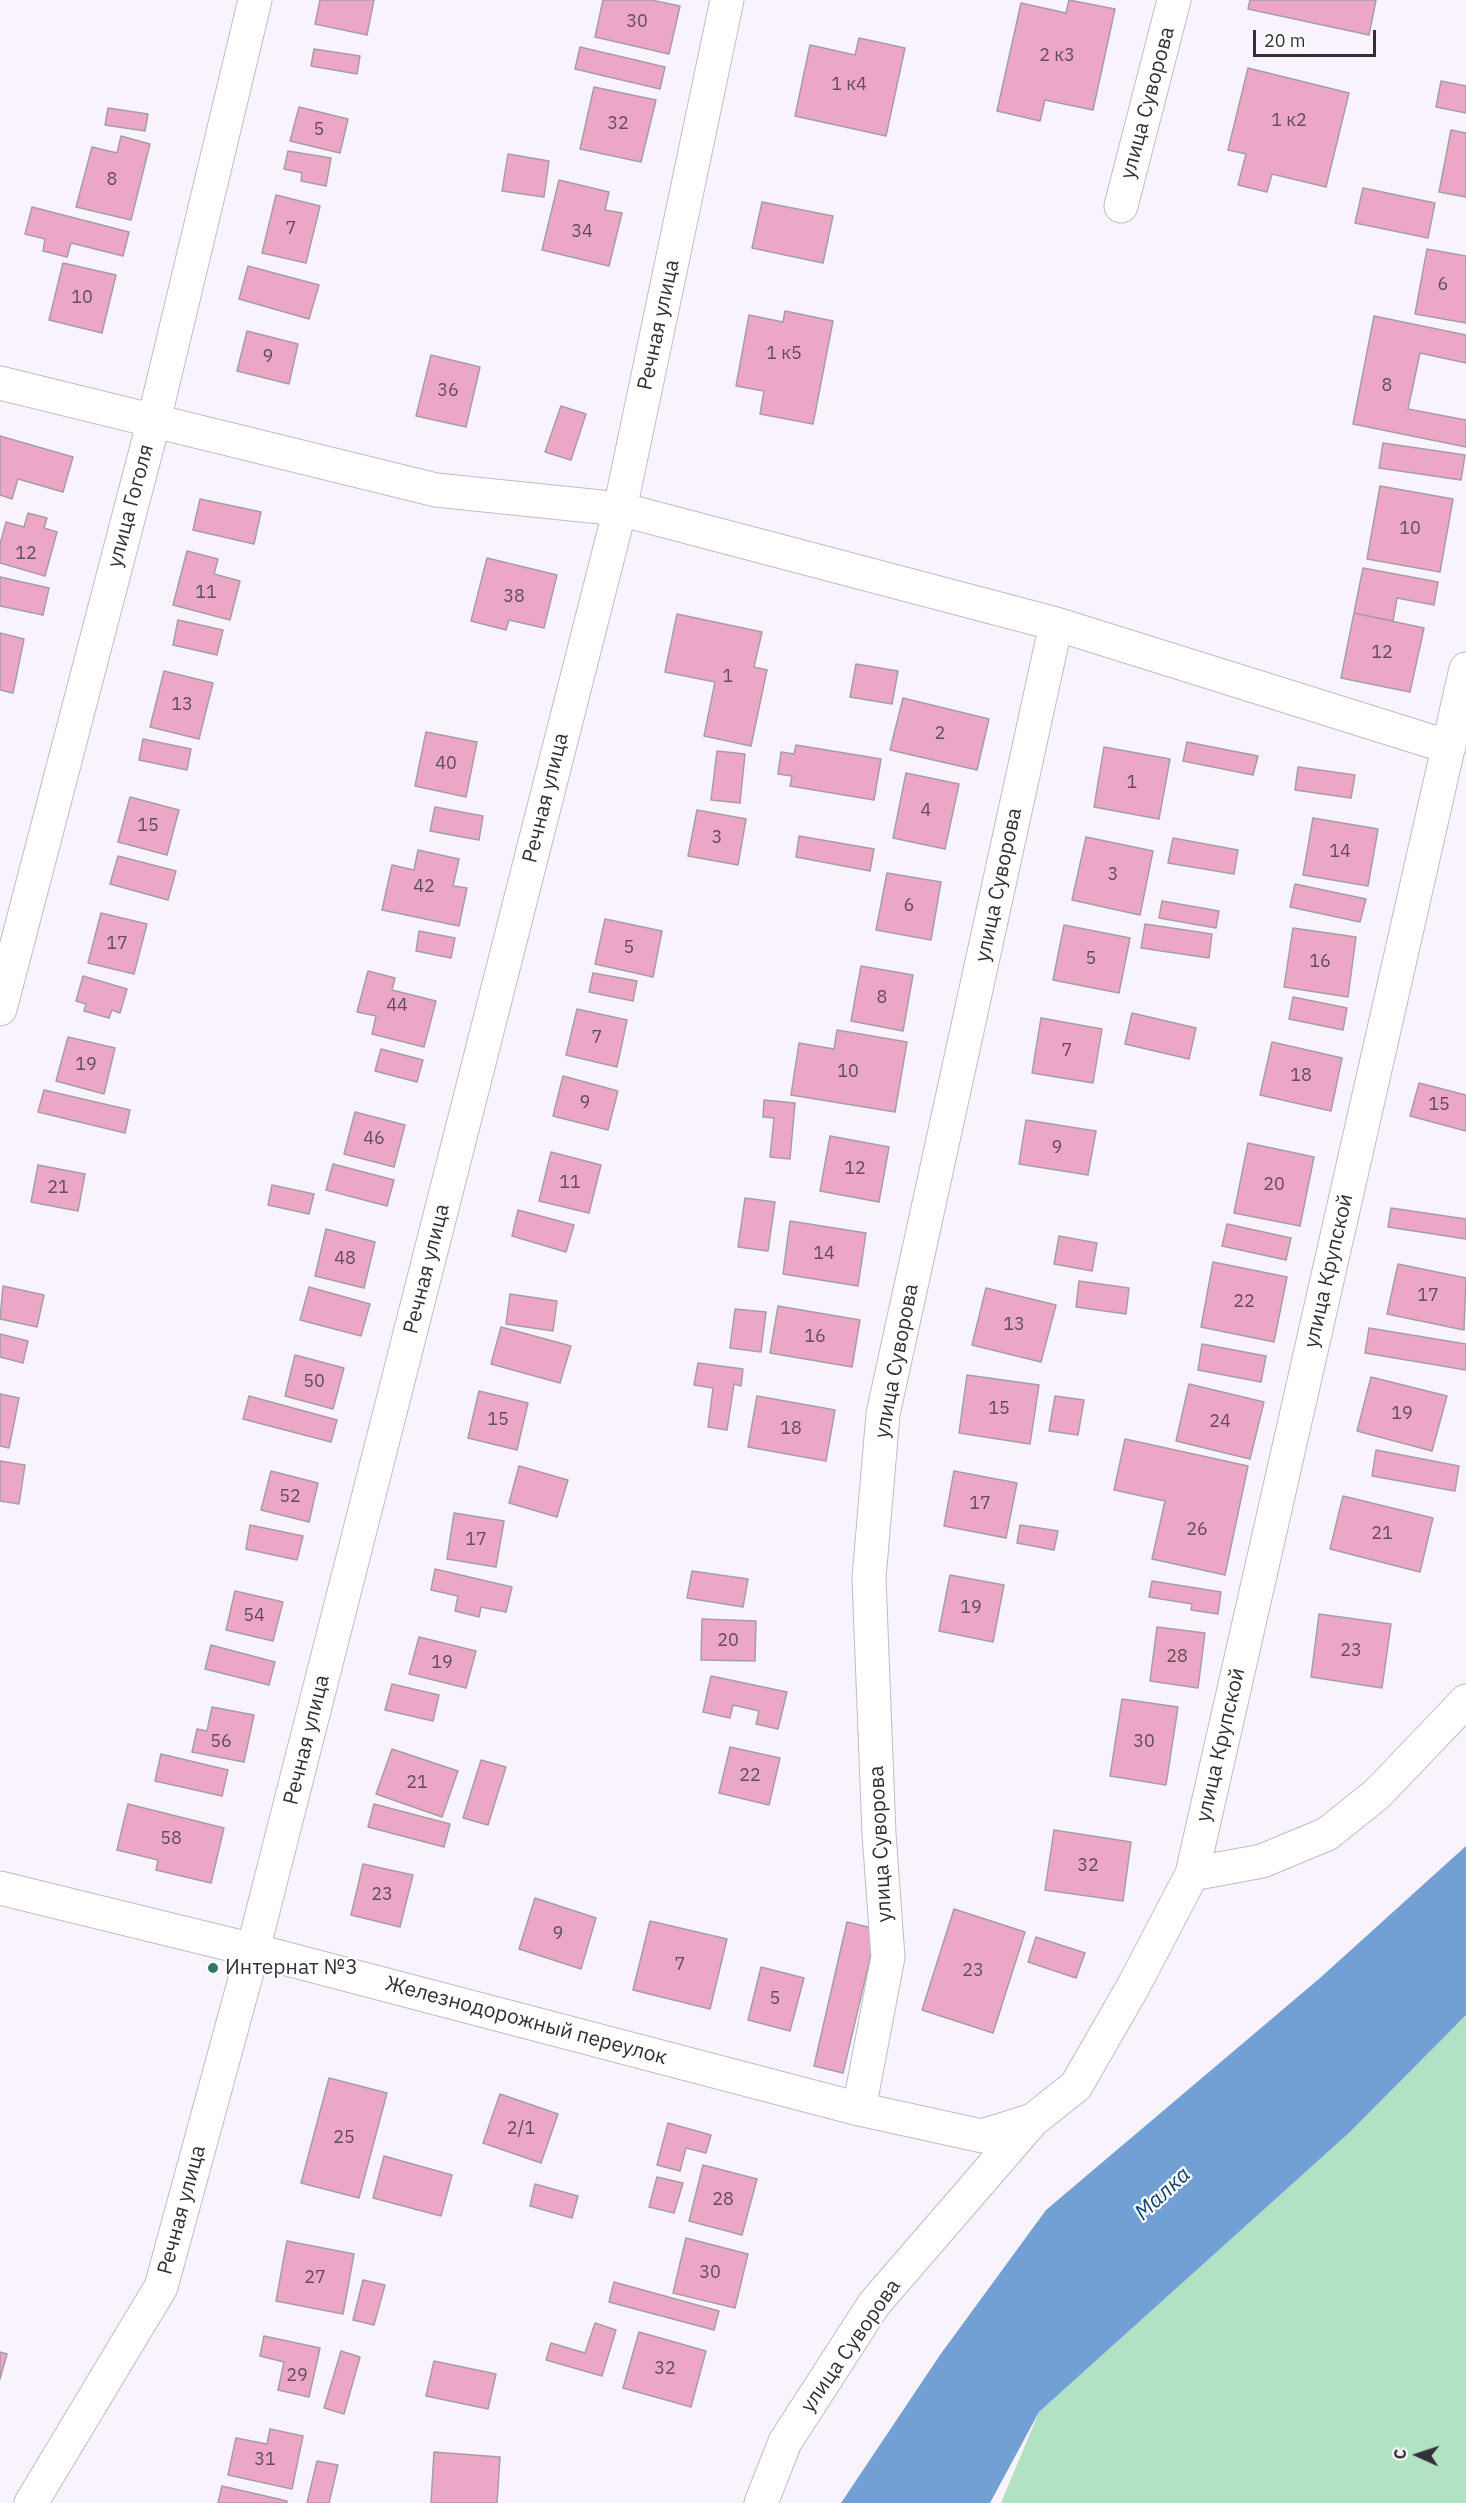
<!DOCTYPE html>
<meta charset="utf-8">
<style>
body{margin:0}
#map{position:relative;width:1466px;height:2503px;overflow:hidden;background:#f8f3fd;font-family:"IBM Plex Sans",sans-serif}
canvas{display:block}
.north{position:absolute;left:1388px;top:2425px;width:60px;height:60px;-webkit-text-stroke:4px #fff;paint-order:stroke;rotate:273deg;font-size:16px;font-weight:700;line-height:24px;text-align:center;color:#333135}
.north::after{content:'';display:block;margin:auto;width:21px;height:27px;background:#333135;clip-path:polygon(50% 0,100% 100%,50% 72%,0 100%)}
.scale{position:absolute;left:1253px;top:30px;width:123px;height:27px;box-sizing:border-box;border:3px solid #333135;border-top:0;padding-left:8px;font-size:18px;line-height:21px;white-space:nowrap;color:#333135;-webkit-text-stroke:4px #fff;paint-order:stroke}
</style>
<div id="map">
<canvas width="1466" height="2503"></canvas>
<div class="north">С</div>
<div class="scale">20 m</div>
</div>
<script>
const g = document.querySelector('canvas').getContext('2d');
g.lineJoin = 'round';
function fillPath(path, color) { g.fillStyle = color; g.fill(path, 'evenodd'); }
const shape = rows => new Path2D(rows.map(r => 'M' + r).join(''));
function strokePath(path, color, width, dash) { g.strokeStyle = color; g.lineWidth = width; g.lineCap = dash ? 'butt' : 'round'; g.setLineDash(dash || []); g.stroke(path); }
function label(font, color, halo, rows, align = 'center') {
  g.font = font + ' "IBM Plex Sans",sans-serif'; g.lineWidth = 4.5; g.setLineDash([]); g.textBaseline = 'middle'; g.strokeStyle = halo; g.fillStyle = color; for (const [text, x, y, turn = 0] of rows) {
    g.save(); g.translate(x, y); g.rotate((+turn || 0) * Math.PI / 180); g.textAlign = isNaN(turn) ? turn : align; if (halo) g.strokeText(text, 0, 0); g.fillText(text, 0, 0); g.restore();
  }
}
const green = shape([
 [1466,2015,1466,2503,1001,2503,1039,2412,1350,2132]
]);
const water = shape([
 [1466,1846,1466,2015,1350,2132,1039,2412,990,2503,841,2503,940,2355,1046,2210,1320,1978]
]);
const building = shape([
 [320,0,374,0,367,35,315,24,320,0],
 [603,0,651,0,680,6,669,54,595,37,603,0],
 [1069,0,1115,9,1093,110,1045,100,1040,121,997,111,1021,3,1066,13,1069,0],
 [1250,0,1376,0,1369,35,1248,9,1250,0],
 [859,38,905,48,886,136,795,116,810,45,855,55,859,38],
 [580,47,665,67,660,89,575,69,580,47],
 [314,49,360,56,357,74,311,66,314,49],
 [1248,68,1349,93,1326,187,1272,174,1267,192,1238,185,1246,154,1228,150,1248,68],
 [1441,81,1466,86,1466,113,1436,107,1441,81],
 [594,87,656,100,641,162,580,149,594,87],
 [299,107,348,119,340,153,290,141,299,107],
 [108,108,148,114,145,131,105,125,108,108],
 [1451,130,1466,133,1466,197,1439,192,1451,130],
 [121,136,150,144,131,220,76,207,92,147,117,153,121,136],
 [288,151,331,158,326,186,301,181,302,173,284,169,288,151],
 [508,154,549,161,544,197,502,191,508,154],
 [559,180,609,192,605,210,622,213,609,266,542,250,559,180],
 [1363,188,1435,203,1428,238,1355,223,1363,188],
 [276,195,320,206,306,263,262,253,276,195],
 [762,202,833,216,823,263,752,248,762,202],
 [32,207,129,232,123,256,71,243,67,257,43,251,45,239,25,234,32,207],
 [1427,249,1466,256,1466,323,1415,314,1427,249],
 [63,263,116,275,102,333,49,320,63,263],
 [248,266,319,285,309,319,239,299,248,266],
 [785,311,833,321,813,424,760,414,764,391,736,386,749,315,783,322,785,311],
 [1374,316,1466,335,1466,363,1420,353,1408,409,1466,420,1466,447,1353,424,1374,316],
 [247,331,298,344,289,384,237,371,247,331],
 [431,355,480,367,466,427,416,416,431,355],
 [561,406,586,414,571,460,545,452,561,406],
 [0,436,73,457,63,492,18,479,12,499,0,495,0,436],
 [1383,443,1465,455,1461,480,1379,468,1383,443],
 [1380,486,1453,499,1440,572,1367,559,1380,486],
 [200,499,261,512,254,544,193,530,200,499],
 [28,513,47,518,44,528,57,532,45,576,0,563,0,544,6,522,24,527,28,513],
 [187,551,218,559,214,574,240,581,230,620,173,605,187,551],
 [487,558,557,575,544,628,509,620,506,630,471,621,487,558],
 [1363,568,1438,582,1434,605,1397,598,1393,621,1354,613,1363,568],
 [0,577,49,588,43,615,0,606,0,577],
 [1354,613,1424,628,1410,692,1341,678,1354,613],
 [677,614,762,632,754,667,767,670,751,746,704,736,715,682,665,672,677,614],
 [178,620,223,630,217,655,173,645,178,620],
 [0,633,24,639,13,693,0,690,0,633],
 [856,664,898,671,892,704,850,697,856,664],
 [164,671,213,683,199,739,150,727,164,671],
 [903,698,989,719,977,770,890,750,903,698],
 [426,732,477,742,466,797,415,786,426,732],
 [143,739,191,749,187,770,139,760,143,739],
 [1187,742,1258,756,1253,775,1183,761,1187,742],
 [796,745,881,759,874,800,790,786,792,776,778,774,781,752,794,754,796,745],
 [1104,747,1170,759,1159,819,1094,807,1104,747],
 [717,751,745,754,740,803,711,800,717,751],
 [1298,767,1355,775,1351,798,1295,790,1298,767],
 [906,773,959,784,945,849,893,838,906,773],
 [130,797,179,810,167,855,118,842,130,797],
 [435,807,483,816,479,840,430,831,435,807],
 [697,810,746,819,738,865,688,856,697,810],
 [1313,818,1378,829,1368,886,1303,875,1313,818],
 [799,836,874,849,870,871,796,857,799,836],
 [1086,837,1153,851,1140,915,1072,900,1086,837],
 [1173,838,1238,850,1234,874,1168,863,1173,838],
 [418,850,459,859,453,886,467,888,459,926,382,910,392,865,414,870,418,850],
 [118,856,176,871,168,900,110,884,118,856],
 [887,873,941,882,931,940,876,930,887,873],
 [1295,884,1366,899,1360,922,1290,907,1295,884],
 [1162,901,1219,911,1216,928,1159,918,1162,901],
 [101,913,147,924,134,974,88,963,101,913],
 [605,919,662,931,653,977,595,964,605,919],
 [1145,924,1212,934,1209,958,1141,948,1145,924],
 [1064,925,1130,938,1119,993,1053,980,1064,925],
 [1293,928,1356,937,1348,997,1284,987,1293,928],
 [419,931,455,938,451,958,416,951,419,931],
 [861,966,913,975,903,1031,851,1021,861,966],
 [368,971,395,978,392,990,436,1001,424,1047,372,1034,376,1016,357,1012,368,971],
 [593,973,637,981,633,1001,589,992,593,973],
 [83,976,127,989,120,1013,112,1010,109,1018,84,1011,86,1004,76,1001,83,976],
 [1293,997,1347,1008,1343,1030,1289,1019,1293,997],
 [577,1009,627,1020,617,1067,566,1055,577,1009],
 [1132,1013,1196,1028,1189,1059,1125,1044,1132,1013],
 [1041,1018,1102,1029,1093,1083,1032,1073,1041,1018],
 [837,1030,907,1042,895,1112,791,1095,799,1043,834,1049,837,1030],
 [68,1037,115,1048,104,1094,56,1081,68,1037],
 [1272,1042,1342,1058,1331,1111,1260,1095,1272,1042],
 [381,1049,423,1060,417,1082,375,1071,381,1049],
 [563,1076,618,1091,608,1130,553,1116,563,1076],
 [1419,1083,1466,1095,1466,1131,1410,1116,1419,1083],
 [44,1090,130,1110,125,1133,38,1112,44,1090],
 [764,1100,795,1103,790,1159,770,1157,774,1118,763,1117,764,1100],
 [355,1112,405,1125,394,1167,344,1154,355,1112],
 [1026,1120,1096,1131,1088,1175,1019,1164,1026,1120],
 [830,1136,889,1147,879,1202,820,1191,830,1136],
 [1248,1143,1314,1157,1300,1226,1234,1213,1248,1143],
 [551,1152,601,1165,589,1213,539,1201,551,1152],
 [333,1164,394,1180,387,1206,326,1190,333,1164],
 [38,1165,85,1174,78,1211,31,1202,38,1165],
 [272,1185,314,1194,309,1214,268,1205,272,1185],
 [745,1198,775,1202,768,1251,738,1247,745,1198],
 [1391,1208,1466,1219,1466,1239,1388,1227,1391,1208],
 [518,1210,574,1225,566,1252,512,1236,518,1210],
 [790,1221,866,1233,858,1286,783,1274,790,1221],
 [1227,1224,1291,1238,1286,1260,1222,1246,1227,1224],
 [326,1229,375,1242,364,1288,315,1276,326,1229],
 [1059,1236,1097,1243,1092,1271,1054,1264,1059,1236],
 [1213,1262,1287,1277,1274,1342,1201,1327,1213,1262],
 [1398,1264,1466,1278,1464,1330,1387,1314,1398,1264],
 [1079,1281,1129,1288,1126,1314,1076,1307,1079,1281],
 [3,1286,44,1295,37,1327,0,1319,3,1286],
 [309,1287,370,1304,361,1336,300,1320,309,1287],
 [986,1288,1056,1305,1041,1362,972,1345,986,1288],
 [510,1294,557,1301,553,1331,506,1324,510,1294],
 [778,1306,860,1320,852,1367,770,1353,778,1306],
 [735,1309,766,1312,761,1352,730,1348,735,1309],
 [501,1327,571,1346,560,1383,491,1364,501,1327],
 [1369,1328,1466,1344,1466,1370,1365,1353,1369,1328],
 [0,1334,28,1341,23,1363,0,1357,0,1334],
 [1202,1344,1266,1356,1261,1382,1198,1370,1202,1344],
 [295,1355,344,1368,333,1409,285,1396,295,1355],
 [698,1363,743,1369,741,1386,734,1384,727,1430,708,1427,713,1388,694,1385,698,1363],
 [967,1375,1039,1385,1030,1444,959,1433,967,1375],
 [1371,1377,1447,1396,1432,1451,1357,1431,1371,1377],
 [1189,1384,1264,1402,1250,1459,1176,1441,1189,1384],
 [479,1391,528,1403,517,1450,468,1438,479,1391],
 [0,1394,19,1398,9,1448,0,1446,0,1394],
 [249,1396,337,1420,331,1442,243,1419,249,1396],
 [757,1396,835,1410,826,1461,748,1447,757,1396],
 [1055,1396,1084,1400,1078,1435,1049,1431,1055,1396],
 [1125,1439,1248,1466,1225,1575,1152,1559,1165,1501,1114,1490,1125,1439],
 [1376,1450,1459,1466,1455,1491,1372,1476,1376,1450],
 [0,1461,25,1465,19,1504,0,1501,0,1461],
 [519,1466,568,1480,557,1517,509,1503,519,1466],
 [271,1471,318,1483,309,1522,261,1510,271,1471],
 [954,1471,1017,1483,1006,1538,944,1526,954,1471],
 [1343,1496,1433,1518,1420,1572,1330,1549,1343,1496],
 [454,1513,504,1521,496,1567,447,1559,454,1513],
 [250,1525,303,1536,297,1560,246,1549,250,1525],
 [1020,1525,1058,1531,1054,1550,1017,1543,1020,1525],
 [435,1569,512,1587,506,1612,481,1607,479,1617,455,1611,458,1596,431,1590,435,1569],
 [692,1571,748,1579,743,1607,687,1598,692,1571],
 [950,1575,1004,1585,993,1642,939,1631,950,1575],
 [1152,1581,1221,1592,1218,1614,1191,1610,1192,1604,1149,1597,1152,1581],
 [235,1591,283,1602,273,1641,226,1630,235,1591],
 [1319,1614,1391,1624,1382,1688,1311,1677,1319,1614],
 [702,1619,756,1621,755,1661,701,1660,702,1619],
 [1157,1627,1205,1633,1198,1688,1150,1681,1157,1627],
 [419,1637,476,1651,466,1688,409,1674,419,1637],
 [211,1645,275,1662,269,1685,205,1669,211,1645],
 [711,1676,787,1692,778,1729,756,1724,759,1711,733,1705,730,1718,703,1712,711,1676],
 [392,1684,439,1695,433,1721,385,1710,392,1684],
 [1122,1699,1178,1707,1166,1785,1110,1776,1122,1699],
 [212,1707,254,1715,244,1762,192,1752,197,1729,207,1731,212,1707],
 [730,1747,780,1758,769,1805,719,1793,730,1747],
 [392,1749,458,1771,442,1817,376,1794,392,1749],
 [161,1754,228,1770,222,1796,155,1781,161,1754],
 [481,1760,506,1767,488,1825,463,1818,481,1760],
 [128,1804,224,1828,211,1883,156,1870,158,1860,117,1850,128,1804],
 [374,1804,450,1824,444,1847,368,1827,374,1804],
 [1054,1830,1131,1842,1123,1901,1045,1890,1054,1830],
 [363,1864,413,1875,400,1927,351,1915,363,1864],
 [535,1898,596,1918,581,1969,519,1949,535,1898],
 [954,1909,1025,1932,993,2033,922,2010,954,1909],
 [650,1921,727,1939,710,2009,633,1990,650,1921],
 [847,1922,877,1929,843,2073,814,2066,847,1922],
 [1036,1937,1085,1953,1076,1978,1028,1962,1036,1937],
 [761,1967,804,1978,790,2031,748,2020,761,1967],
 [329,2078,387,2093,359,2198,301,2183,329,2078],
 [500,2094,558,2114,541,2163,483,2143,500,2094],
 [668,2123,711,2135,706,2153,686,2148,680,2171,657,2165,668,2123],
 [384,2156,452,2175,441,2216,373,2198,384,2156],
 [703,2165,757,2179,742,2235,689,2221,703,2165],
 [657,2177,683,2183,674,2213,649,2207,657,2177],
 [535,2184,578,2196,572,2218,530,2206,535,2184],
 [686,2238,748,2254,735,2308,673,2293,686,2238],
 [287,2241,354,2254,343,2314,276,2301,287,2241],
 [363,2280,385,2285,374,2325,353,2320,363,2280],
 [614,2282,719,2311,714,2330,609,2302,614,2282],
 [595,2323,616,2330,602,2376,546,2360,551,2343,585,2353,595,2323],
 [639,2332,706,2351,691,2407,623,2388,639,2332],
 [264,2336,320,2348,309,2397,278,2390,284,2362,260,2356,264,2336],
 [341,2351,360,2357,344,2414,324,2408,341,2351],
 [0,2352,7,2354,0,2379,0,2352],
 [434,2361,496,2374,488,2409,426,2396,434,2361],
 [270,2429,303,2436,292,2489,228,2475,236,2438,267,2444,270,2429],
 [434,2452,500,2457,497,2503,431,2503,434,2452],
 [317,2461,338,2465,329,2503,307,2503,317,2461],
 [222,2486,287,2501,287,2503,218,2503,222,2486]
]);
const street = shape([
 [1121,206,1174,0],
 [0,383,436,490,620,509,1056,624,1449,747],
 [0,1009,154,420,255,0],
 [1192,1874,1262,1861,1327,1834,1377,1794,1466,1701],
 [0,1888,253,1950,859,2109,982,2136,1033,2120,1076,2086,1134,1985,1192,1874,1466,669],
 [859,2109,888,1957,879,1834,869,1578,883,1414,1056,624],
 [31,2503,161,2287,253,1950,620,509,727,0],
 [761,2503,785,2442,874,2304,1033,2120]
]);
const markers = [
 [213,1968,6,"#337669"]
];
const numberNames = [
 ["30",637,22],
 ["2 к3",1057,56],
 ["1 к4",849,85],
 ["1 к2",1289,121],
 ["32",618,124],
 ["5",319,130],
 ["8",112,180],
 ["7",291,229],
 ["34",582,232],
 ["6",1443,285],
 ["10",82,298],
 ["1 к5",784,354],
 ["9",268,357],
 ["8",1387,386],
 ["36",448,391],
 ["10",1410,529],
 ["12",26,554],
 ["11",206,593],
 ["38",514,597],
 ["12",1382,653],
 ["1",728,677],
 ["13",182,705],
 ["2",940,734],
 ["40",446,764],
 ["1",1132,783],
 ["4",926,811],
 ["15",148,826],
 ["3",717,838],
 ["14",1340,852],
 ["3",1113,875],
 ["42",424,887],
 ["6",909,906],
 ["17",117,944],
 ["5",629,948],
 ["5",1091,959],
 ["16",1320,962],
 ["8",882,998],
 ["44",397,1006],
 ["7",597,1038],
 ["7",1067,1051],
 ["19",86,1065],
 ["10",848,1072],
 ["18",1301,1076],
 ["9",585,1103],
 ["15",1439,1105],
 ["46",374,1139],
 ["9",1057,1148],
 ["12",855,1169],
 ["11",570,1183],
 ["20",1274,1185],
 ["21",58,1188],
 ["14",824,1254],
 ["48",345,1259],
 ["17",1428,1296],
 ["22",1244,1302],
 ["13",1014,1325],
 ["16",815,1337],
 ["50",314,1382],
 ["15",999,1409],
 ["19",1402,1414],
 ["15",498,1420],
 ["24",1220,1422],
 ["18",791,1429],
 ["52",290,1497],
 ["17",980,1504],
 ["26",1197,1530],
 ["21",1382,1534],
 ["17",476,1540],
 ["19",971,1608],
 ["54",254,1616],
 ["20",728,1641],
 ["23",1351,1651],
 ["28",1177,1657],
 ["19",442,1663],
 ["56",221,1742],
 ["30",1144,1742],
 ["22",750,1776],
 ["21",417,1783],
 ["58",171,1839],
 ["32",1088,1866],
 ["23",382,1895],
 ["9",558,1934],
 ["7",680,1965],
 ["23",973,1971],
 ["5",775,1999],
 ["2/1",521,2129],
 ["25",344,2138],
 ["28",723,2200],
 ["30",710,2273],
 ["27",315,2278],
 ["32",665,2369],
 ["29",297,2376],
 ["31",265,2460]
];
const streetNames = [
 ["улица Суворова",1148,103,-75],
 ["Речная улица",659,325,-78],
 ["улица Гоголя",131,506,-75],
 ["Речная улица",546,798,-76],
 ["улица Суворова",999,885,-78],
 ["Речная улица",427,1269,-76],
 ["улица Крупской",1329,1271,-77],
 ["улица Суворова",897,1361,-79],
 ["Речная улица",307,1740,-76],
 ["улица Крупской",1221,1745,-77],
 ["улица Суворова",881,1844,-93],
 ["Железнодорожный переулок",526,2021,15],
 ["Речная улица",182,2210,-75],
 ["улица Суворова",851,2346,-55]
];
const poiNames = [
 ["Интернат №3",225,1968]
];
const waterNames = [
 ["Малка",1163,2194,-43]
];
fillPath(green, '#b1e2c3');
fillPath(water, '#72a0d4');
fillPath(building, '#eda7c6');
strokePath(building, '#a89da2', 1.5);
strokePath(street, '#c0bcc6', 35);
strokePath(street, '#fff', 33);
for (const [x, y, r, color] of markers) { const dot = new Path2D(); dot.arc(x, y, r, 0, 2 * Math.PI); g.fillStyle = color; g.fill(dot); strokePath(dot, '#fff', 2); }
label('18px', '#624e59', null, numberNames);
label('21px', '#333135', '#fff', streetNames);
label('21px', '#333135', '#fff', poiNames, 'left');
label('italic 22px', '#104171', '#fff', waterNames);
</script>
